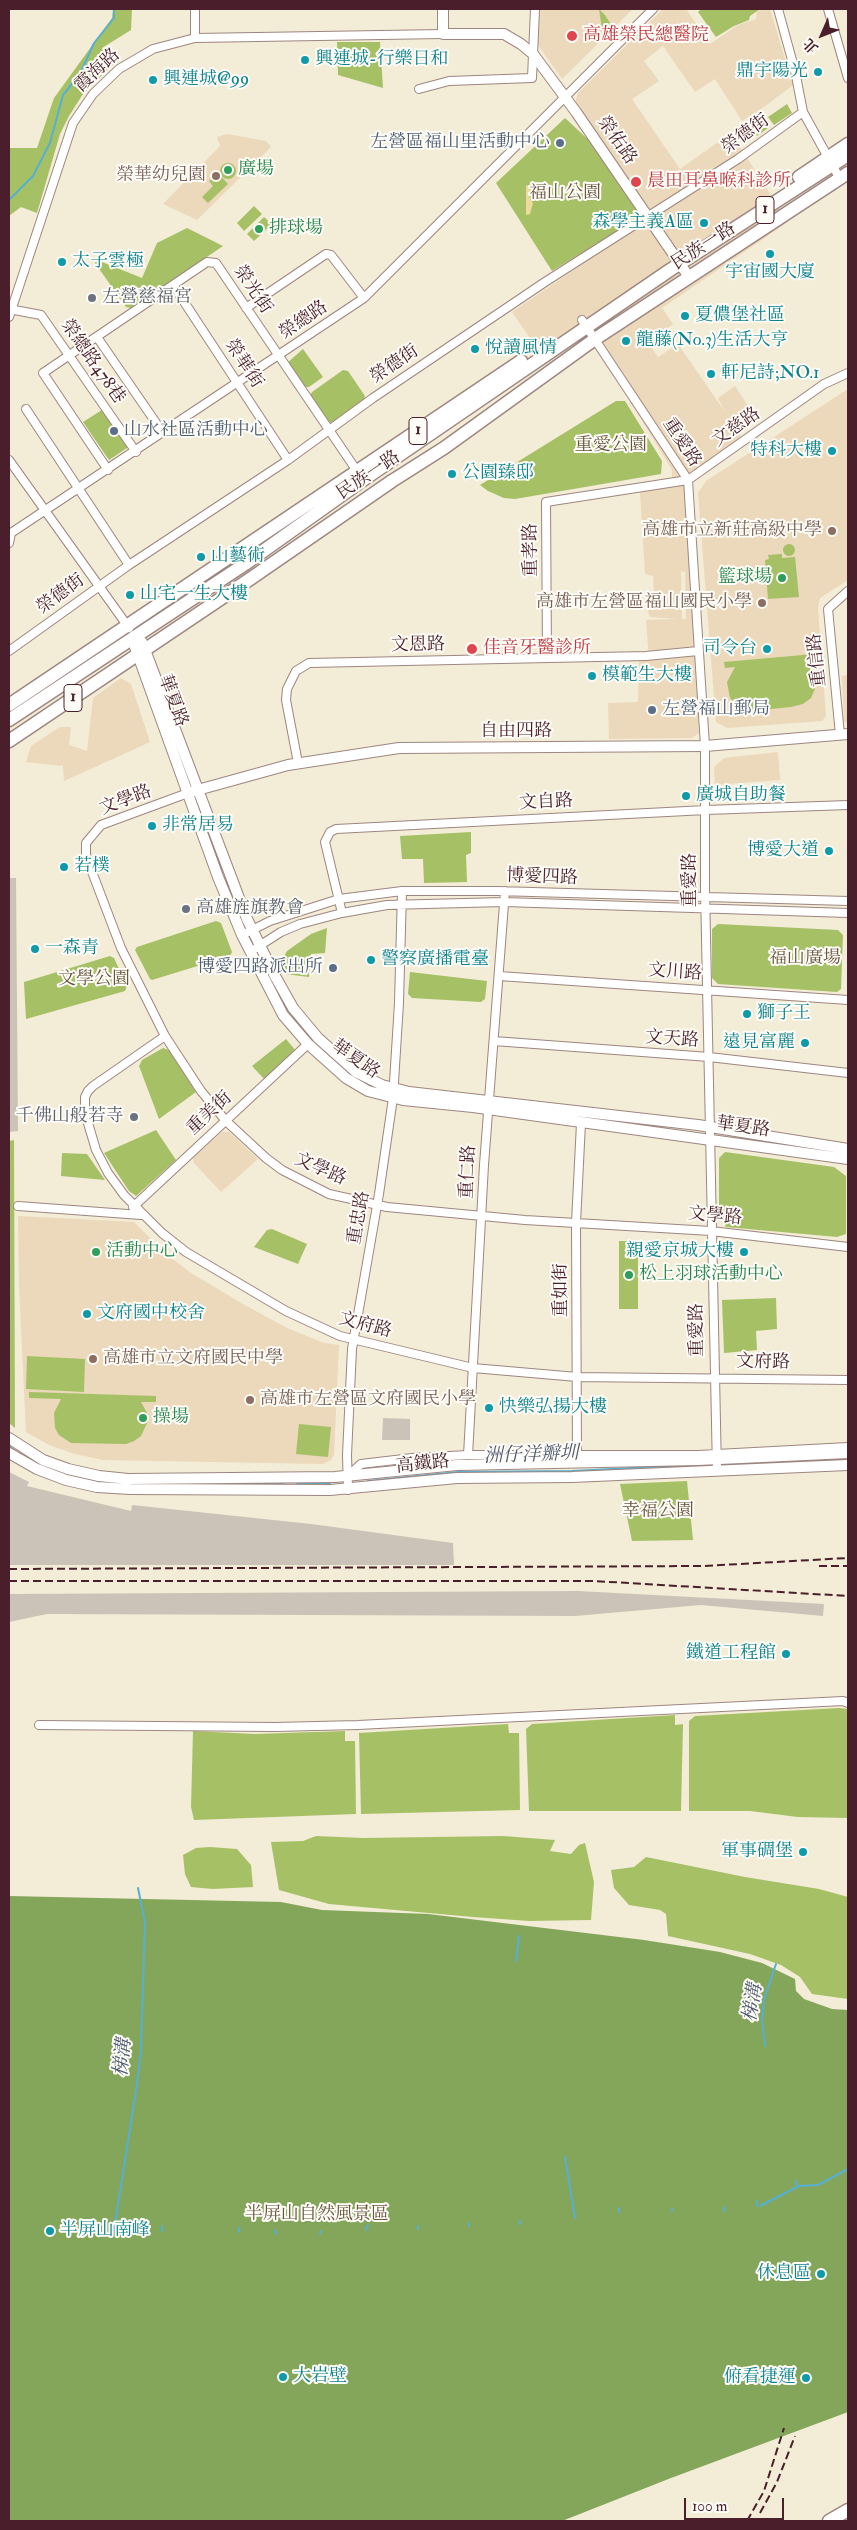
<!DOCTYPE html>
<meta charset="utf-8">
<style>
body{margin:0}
#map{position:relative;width:857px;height:2530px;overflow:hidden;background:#f3ecd6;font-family:"IM FELL Double Pica","Noto Serif TC",serif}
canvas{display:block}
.frame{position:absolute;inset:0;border:10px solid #4a1f2b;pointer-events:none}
.north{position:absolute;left:797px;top:10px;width:50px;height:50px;-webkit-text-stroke:4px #fdfcf7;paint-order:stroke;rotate:226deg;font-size:14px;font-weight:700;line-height:20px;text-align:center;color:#4a1f2b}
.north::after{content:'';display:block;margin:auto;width:18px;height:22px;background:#4a1f2b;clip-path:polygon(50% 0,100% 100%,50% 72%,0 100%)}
.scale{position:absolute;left:684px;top:2498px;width:100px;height:22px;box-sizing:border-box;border:2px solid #4a1f2b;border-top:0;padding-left:6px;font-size:15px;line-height:18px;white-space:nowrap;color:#4a1f2b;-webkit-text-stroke:4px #fdfcf7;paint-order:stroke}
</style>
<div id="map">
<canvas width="857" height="2530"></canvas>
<div class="frame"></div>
<div class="north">北</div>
<div class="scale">100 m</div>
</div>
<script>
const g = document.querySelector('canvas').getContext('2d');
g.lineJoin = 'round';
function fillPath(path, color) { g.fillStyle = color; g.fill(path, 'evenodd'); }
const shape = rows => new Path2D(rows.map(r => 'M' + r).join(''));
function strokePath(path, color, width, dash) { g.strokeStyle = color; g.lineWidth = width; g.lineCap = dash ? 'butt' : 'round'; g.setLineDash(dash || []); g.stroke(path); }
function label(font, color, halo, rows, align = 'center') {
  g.font = font + ' "IM FELL Double Pica","Noto Serif TC",serif'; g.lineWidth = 4; g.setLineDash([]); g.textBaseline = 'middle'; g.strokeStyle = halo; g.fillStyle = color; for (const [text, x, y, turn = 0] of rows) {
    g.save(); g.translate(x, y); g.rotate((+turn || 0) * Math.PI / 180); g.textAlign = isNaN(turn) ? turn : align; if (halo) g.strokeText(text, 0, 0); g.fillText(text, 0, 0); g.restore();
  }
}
const built = shape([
 [539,9,633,9,562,79,538,45],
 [663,9,686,9,710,44,738,25,756,19,757,11,770,9,793,85,764,107,742,121,715,79,695,92,663,46,644,61,659,81,632,99,680,169,731,133,788,222,662,308,673,324,648,343,658,357,678,344,725,412,718,398,735,386,757,420,740,430,736,428,742,438,689,473,699,733,692,738,609,739,608,703,638,702,639,661,649,659,646,620,678,619,650,617,647,609,655,610,653,576,645,574,640,491,672,485,672,470,620,384,585,332,545,360,512,312,647,220,575,103,578,93],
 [681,571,685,572,686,619,682,619],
 [227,134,266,141,271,147,197,220,163,204,220,146,217,137],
 [848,389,848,580,820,598,818,608,826,716,822,721,727,728,716,722,698,493,706,481],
 [848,675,848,722,844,722,842,676],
 [121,678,131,684,150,742,64,781,63,766,26,762,31,746,60,727,71,727,69,745,87,751,93,698],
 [778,752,780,780,715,785,714,767,724,758],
 [222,1132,229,1132,258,1159,221,1192,194,1163,193,1158],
 [18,1216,134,1222,166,1254,191,1273,243,1304,287,1328,324,1343,339,1345,334,1454,331,1460,323,1464,103,1460,75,1454,49,1445,26,1432,19,1287]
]);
const industrial = shape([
 [9,878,16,878,18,1131,9,1132],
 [383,1418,410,1419,410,1440,382,1440],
 [9,1472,29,1482,27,1486,131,1511,132,1505,311,1524,453,1543,454,1565,9,1565],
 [578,1591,824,1604,823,1616,701,1605,575,1616,47,1614,9,1622,9,1594]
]);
const green = shape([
 [113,9,132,9,131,30,102,48,113,64,83,94,69,116,60,134,37,213,21,207,9,216,9,148,37,148,54,98,112,18],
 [599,9,605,15,612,26,602,29],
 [701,9,760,9,750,16,749,20,734,26,716,37,698,12],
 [337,42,380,42,383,88,338,75],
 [787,104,792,113,774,125,768,117],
 [565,118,594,145,644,215,552,271,496,183],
 [764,121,768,128,757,136,753,129],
 '220 171a8 8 0 1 1 16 0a8 8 0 1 1-16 0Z',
 [218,173,228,184,208,203,202,197,213,186,209,181],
 [254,206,262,214,244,231,237,223],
 [264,217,272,224,254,241,247,234],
 [187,228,223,246,131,308,126,307,95,263,97,260,142,278,157,243],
 [303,349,323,377,309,387,303,387,287,363],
 [343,370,348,371,365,396,363,402,334,423,328,422,310,396,312,392],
 [616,401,625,401,662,461,661,474,515,499,504,498,488,491,480,485],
 [105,408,130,446,109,460,83,422],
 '783 550a6 6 0 1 1 12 0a6 6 0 1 1-12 0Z',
 [782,554,782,558,795,557,799,597,768,599,765,560,769,559,768,555],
 [814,654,815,660,805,662,814,673,815,689,811,698,803,704,791,707,751,711,739,707,730,698,727,682,735,667,725,668,724,662],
 [471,832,471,853,466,855,467,882,424,883,423,859,402,859,400,836],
 [216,921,221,923,232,952,230,956,152,980,150,979,135,950,137,947],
 [718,924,838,930,843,935,841,989,837,992,718,984,712,978,712,929],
 [327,928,325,953,311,954,309,977,285,974,281,961,287,951,311,934],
 [110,956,114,958,127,986,125,991,26,1019,24,982],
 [410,972,487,981,485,999,481,1002,412,998,408,994],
 [286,1039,296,1051,266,1081,252,1066],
 [163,1048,169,1050,196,1092,159,1119,139,1066,142,1060],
 [156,1130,176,1160,136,1196,129,1191,104,1153],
 [14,1140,15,1428,9,1423,9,1141],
 [725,1152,834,1167,846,1176,846,1234,837,1237,726,1227,719,1216,719,1158],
 [62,1153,87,1154,105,1180,61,1176],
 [272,1229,307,1244,298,1264,254,1247,267,1230],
 [619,1241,638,1241,638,1309,619,1309],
 [776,1298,777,1329,756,1331,757,1350,724,1353,722,1300],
 [27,1356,85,1359,84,1392,26,1389],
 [29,1392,156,1396,156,1402,141,1402,147,1413,148,1421,141,1436,134,1441,126,1444,71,1443,59,1435,55,1428,54,1413,61,1399,29,1398],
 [299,1424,331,1427,328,1457,296,1454],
 [687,1481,693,1540,632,1541,620,1484],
 [839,1708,848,1709,848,1818,798,1817,750,1811,689,1811,689,1721,695,1716],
 [675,1715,675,1725,683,1724,681,1811,529,1811,526,1729,532,1724],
 [508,1724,509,1733,519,1733,520,1810,361,1814,359,1733],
 [193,1731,255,1734,345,1731,345,1741,355,1741,356,1814,194,1820,191,1807],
 [316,1836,363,1838,503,1836,555,1840,550,1851,571,1854,579,1845,585,1843,594,1882,591,1920,529,1921,473,1917,329,1904,279,1890,271,1842,303,1841],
 [210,1847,237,1849,251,1865,253,1887,213,1889,191,1887,185,1874,183,1855,196,1848],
 [646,1857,745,1877,819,1889,848,1897,848,1999,812,1994,800,1977,781,1965,750,1954,668,1936,666,1914,660,1910,629,1905,614,1888,611,1870,634,1867]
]);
const forest = shape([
 [9,1896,281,1902,322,1910,428,1914,644,1940,720,1952,762,1963,795,1979,796,1991,804,1999,832,2009,848,2010,848,2412,671,2478,562,2521,9,2521]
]);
const sand = shape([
 [528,185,530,186,529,197,533,203,530,214,526,215,526,186]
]);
const stream = shape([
 [9,200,33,176,50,143,63,95,80,74,94,43,114,18,114,9],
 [9,1446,15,1451],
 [28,1458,55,1471],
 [64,1474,97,1481,119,1483],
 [368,1481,458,1472,572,1471,694,1465],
 [208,1483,283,1483],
 [297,1483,330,1483],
 [516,1961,519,1936],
 [765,2046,762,2021,764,2000,776,1964],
 [565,2157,575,2218],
 [796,2181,797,2187],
 [757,2201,757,2206],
 [760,2206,799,2186,818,2185,848,2169],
 [672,2211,672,2209],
 [724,2211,725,2207],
 [619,2212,619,2208],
 [520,2224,520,2221],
 [469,2226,469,2223],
 [418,2229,418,2226],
 [114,2230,136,2091,141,2050,145,1922,138,1888],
 [275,2230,276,2234],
 [366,2230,368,2225],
 [162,2231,162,2226],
 [239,2232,239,2228],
 [129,2234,130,2229],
 [320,2234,321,2231]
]);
const minor = shape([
 [778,9,795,71,803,112,840,179],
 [828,9,848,78],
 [195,38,195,9],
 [419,89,449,81,532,78,535,9],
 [173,285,288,460],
 [246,308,326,254,331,255,364,298],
 [9,309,41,315,136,452],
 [9,317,73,123,93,94,119,69,153,49,195,38,443,34],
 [582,320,688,480,705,746,705,889,717,1471],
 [97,337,163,433],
 [26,409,129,565],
 [9,460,129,628],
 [108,470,43,373,207,262,216,263,359,474],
 [9,543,11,533,364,298,653,9],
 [9,651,129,565,288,460,373,398,545,282,738,159,803,112],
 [547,657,546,502,688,480,824,384,848,373],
 [840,735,828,609,848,591],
 [298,763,286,700,287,689,296,671,309,663,646,656,698,651],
 [188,793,101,825,86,843,86,856,121,948,165,1036,201,1091,226,1121,266,1158,282,1170,329,1194,387,1207,525,1220,711,1231,848,1247],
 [342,913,325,842,330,832,336,829,706,810,848,805],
 [242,935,270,921,339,899,402,891,497,891,848,901],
 [256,948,281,932,300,924,342,913,387,905,504,902,848,913],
 [499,976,848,1000],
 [165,1036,93,1086,88,1091,85,1097,85,1113,96,1150,108,1173,124,1195,162,1233,186,1252,286,1311,340,1336,473,1368,577,1377,848,1380],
 [494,1041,709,1057,848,1073],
 [18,1206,141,1215],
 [133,1207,308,1044],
 [468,1455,484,1165,505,891],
 [577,1456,576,1223,581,1123],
 [347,1477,361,1464,412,1458,468,1455,698,1455,848,1447],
 [348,1490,347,1455,352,1349,379,1194,393,1098,399,1003,402,891],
 [39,1725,275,1727,358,1725,843,1701,848,1703]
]);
const tertiary = shape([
 [443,9,443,34,504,34,521,44,533,54,576,112,689,277],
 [134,636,135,647,218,877,242,935,283,1015,308,1044,346,1078,368,1091,403,1100,473,1107,848,1159],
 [134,636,142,642,247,919,275,976,293,1008,318,1038,356,1072,382,1085,409,1092,698,1125,848,1149],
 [194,791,288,765,399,748,705,746,848,734],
 [9,1438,43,1460,68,1469,99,1476,128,1479,335,1477,457,1465,698,1460,848,1453],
 [9,1453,37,1469,66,1480,97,1487,130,1489,330,1490,457,1478,572,1477,848,1465]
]);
const primary = shape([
 [799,177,848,144],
 [9,705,521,361],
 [9,720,245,564,363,480,670,270,848,155],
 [9,741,250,579,392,481,444,448,595,339,848,173],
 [829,2521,848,2510]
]);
const rail = shape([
 [819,1566,848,1566],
 [9,1569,704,1566,848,1558],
 [9,1581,594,1581,848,1596],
 [760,2513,777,2482,795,2436],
 [747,2521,764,2491,784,2428]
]);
const markers = [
 [572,36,6,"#e0444e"],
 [305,60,5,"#0f9aa8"],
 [818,72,5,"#0f9aa8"],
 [153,80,5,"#0f9aa8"],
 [560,143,5,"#5c6f8a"],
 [228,170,5,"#2e9e5b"],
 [216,176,5,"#8d6e63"],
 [636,182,6,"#e0444e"],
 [704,223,5,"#0f9aa8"],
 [259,229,5,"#2e9e5b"],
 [770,254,5,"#0f9aa8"],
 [62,262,5,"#0f9aa8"],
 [92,298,5,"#6b7280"],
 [685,316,5,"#0f9aa8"],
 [626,341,5,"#0f9aa8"],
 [475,349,5,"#0f9aa8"],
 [711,374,5,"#0f9aa8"],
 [114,431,5,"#5c6f8a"],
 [832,451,5,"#0f9aa8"],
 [452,474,5,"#0f9aa8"],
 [832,531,5,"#8d6e63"],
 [201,557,5,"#0f9aa8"],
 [782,578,5,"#2e9e5b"],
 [130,595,5,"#0f9aa8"],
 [762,603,5,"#8d6e63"],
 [472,649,6,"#e0444e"],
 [767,649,5,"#0f9aa8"],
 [592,676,5,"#0f9aa8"],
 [652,710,5,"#5c6f8a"],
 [686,796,5,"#0f9aa8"],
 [152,826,5,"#0f9aa8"],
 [829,851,5,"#0f9aa8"],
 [64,867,5,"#0f9aa8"],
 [186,909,5,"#6b7280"],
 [35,949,5,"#0f9aa8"],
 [371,960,5,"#0f9aa8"],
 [333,968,5,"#5c6f8a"],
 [747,1014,5,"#0f9aa8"],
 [805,1043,5,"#0f9aa8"],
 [134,1117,5,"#6b7280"],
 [96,1252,5,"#2e9e5b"],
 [744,1252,5,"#0f9aa8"],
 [629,1275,5,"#2e9e5b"],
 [87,1314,5,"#0f9aa8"],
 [93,1359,5,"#8d6e63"],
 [250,1400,5,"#8d6e63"],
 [489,1408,5,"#0f9aa8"],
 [143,1418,5,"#2e9e5b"],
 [786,1654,5,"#0f9aa8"],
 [803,1852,5,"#0f9aa8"],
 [50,2231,5,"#0f9aa8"],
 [821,2274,5,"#0f9aa8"],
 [283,2377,5,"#0f9aa8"],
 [806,2378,5,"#0f9aa8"]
];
const shields = [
 [765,210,18],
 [418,431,18],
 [73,698,18]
];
const shieldNames = [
 ["1",765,210],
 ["1",418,431],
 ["1",73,698]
];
const healthNames = [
 ["高雄榮民總醫院",583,36],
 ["晨田耳鼻喉科診所",647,182],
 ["佳音牙醫診所",483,649]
];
const cultureNames = [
 ["興連城-行樂日和",315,60],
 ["鼎宇陽光",808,72,"right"],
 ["興連城@99",163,80],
 ["森學主義A區",694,223,"right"],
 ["太子雲極",72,262],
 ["宇宙國大廈",770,273,"center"],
 ["夏儂堡社區",695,316],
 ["龍藤(No.3)生活大亨",636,341],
 ["悅讀風情",485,349],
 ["軒尼詩;NO.1",721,374],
 ["特科大樓",822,451,"right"],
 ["公園臻邸",462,474],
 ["山藝術",211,557],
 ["山宅一生大樓",140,595],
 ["司令台",757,649,"right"],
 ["模範生大樓",602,676],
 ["廣城自助餐",696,796],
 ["非常居易",162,826],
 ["博愛大道",819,851,"right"],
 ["若樸",74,867],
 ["一森青",45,949],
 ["警察廣播電臺",381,960],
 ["獅子王",757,1014],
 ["遠見富麗",795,1043,"right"],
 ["親愛京城大樓",734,1252,"right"],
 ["文府國中校舍",97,1314],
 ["快樂弘揚大樓",499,1408],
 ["鐵道工程館",776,1654,"right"],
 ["軍事碉堡",793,1852,"right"],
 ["半屏山南峰",60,2231],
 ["休息區",811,2274,"right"],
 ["大岩壁",293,2377],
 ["俯看捷運",796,2378,"right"]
];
const streetNames = [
 ["霞海路",98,71,-43],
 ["榮德街",746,135,-36],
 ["榮佑路",616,141,55],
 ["民族一路",704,247,-33],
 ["榮光街",252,290,56],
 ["榮總路",304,321,-34],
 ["榮總路478巷",92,362,55],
 ["榮華街",243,364,57],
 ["榮德街",395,365,-34],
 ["文慈路",737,428,-35],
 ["重愛路",681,443,57],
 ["民族一路",369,476,-34],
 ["重孝路",532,550,-91],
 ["榮德街",61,595,-36],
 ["文恩路",418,646,-1],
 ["重信路",818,660,-96],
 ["華夏路",172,701,70],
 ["自由四路",516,732],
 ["文學路",126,801,-21],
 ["文自路",546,803,-3],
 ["博愛四路",542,878,2],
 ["重愛路",691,880,-90],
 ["文川路",675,973,4],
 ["文天路",672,1040,4],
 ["華夏路",355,1060,35],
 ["重美街",210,1114,-43],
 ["華夏路",743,1128,8],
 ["文學路",320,1170,24],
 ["重仁路",469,1172,-87],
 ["文學路",715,1217,5],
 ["重忠路",360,1218,-80],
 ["重如街",562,1290,-90],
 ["文府路",365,1326,15],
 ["重愛路",698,1330,-91],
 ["文府路",763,1363,1],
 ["高鐵路",423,1465,-6]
];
const serviceNames = [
 ["左營區福山里活動中心",550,143],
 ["山水社區活動中心",124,431,"left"],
 ["左營福山郵局",662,710,"left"],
 ["博愛四路派出所",323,968]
];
const leisureNames = [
 ["廣場",238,170],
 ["排球場",269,229],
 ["籃球場",772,578,"right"],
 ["活動中心",106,1252],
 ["松上羽球活動中心",639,1275],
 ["操場",153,1418]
];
const educationNames = [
 ["榮華幼兒園",206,176],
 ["高雄市立新莊高級中學",822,531],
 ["高雄市左營區福山國民小學",752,603],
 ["高雄市立文府國民中學",103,1359,"left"],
 ["高雄市左營區文府國民小學",260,1400,"left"]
];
const parkNames = [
 ["福山公園",565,194],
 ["重愛公園",611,446],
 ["福山廣場",805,959],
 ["文學公園",94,980],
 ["幸福公園",658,1512],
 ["半屏山自然風景區",317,2215]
];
const worshipNames = [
 ["左營慈福宮",102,298],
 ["高雄旌旗教會",196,909],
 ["千佛山般若寺",124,1117,"right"]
];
const waterNames = [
 ["洲仔洋瓣圳",531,1456,-2],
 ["梯溝",754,2003,-81],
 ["梯溝",124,2058,-84]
];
fillPath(built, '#ecd8ba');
fillPath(industrial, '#cbc3b8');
fillPath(green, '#a6c066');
fillPath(forest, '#84a65b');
fillPath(sand, '#eeda9e');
strokePath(stream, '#56b0d3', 2);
strokePath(minor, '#9e8680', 10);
strokePath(tertiary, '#9e8680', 12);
strokePath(primary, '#9e8680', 15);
strokePath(minor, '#fff', 8);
strokePath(tertiary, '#fff', 10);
strokePath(primary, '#fff', 12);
strokePath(rail, '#4a1f2b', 2, [8, 4]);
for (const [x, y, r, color] of markers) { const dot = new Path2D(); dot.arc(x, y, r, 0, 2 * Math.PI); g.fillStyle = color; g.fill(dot); strokePath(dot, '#fdfcf7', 2); }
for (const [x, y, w] of shields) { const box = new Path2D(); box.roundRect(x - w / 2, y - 13.5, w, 27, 4); g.fillStyle = '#fdfcf7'; g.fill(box); strokePath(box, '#4a1f2b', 1); }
label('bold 16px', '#4a1f2b', null, shieldNames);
label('18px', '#be3a42', '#fdfcf7', healthNames, 'left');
label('18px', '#0d838f', '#fdfcf7', cultureNames, 'left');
label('18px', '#4a1f2b', '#fdfcf7', streetNames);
label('18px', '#4e5e75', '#fdfcf7', serviceNames, 'right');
label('18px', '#27864d', '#fdfcf7', leisureNames, 'left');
label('18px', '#785e54', '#fdfcf7', educationNames, 'right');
label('18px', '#6a5740', '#fdfcf7', parkNames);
label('18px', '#5b616d', '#fdfcf7', worshipNames, 'left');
label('italic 19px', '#4f596e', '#fdfcf7', waterNames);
</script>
